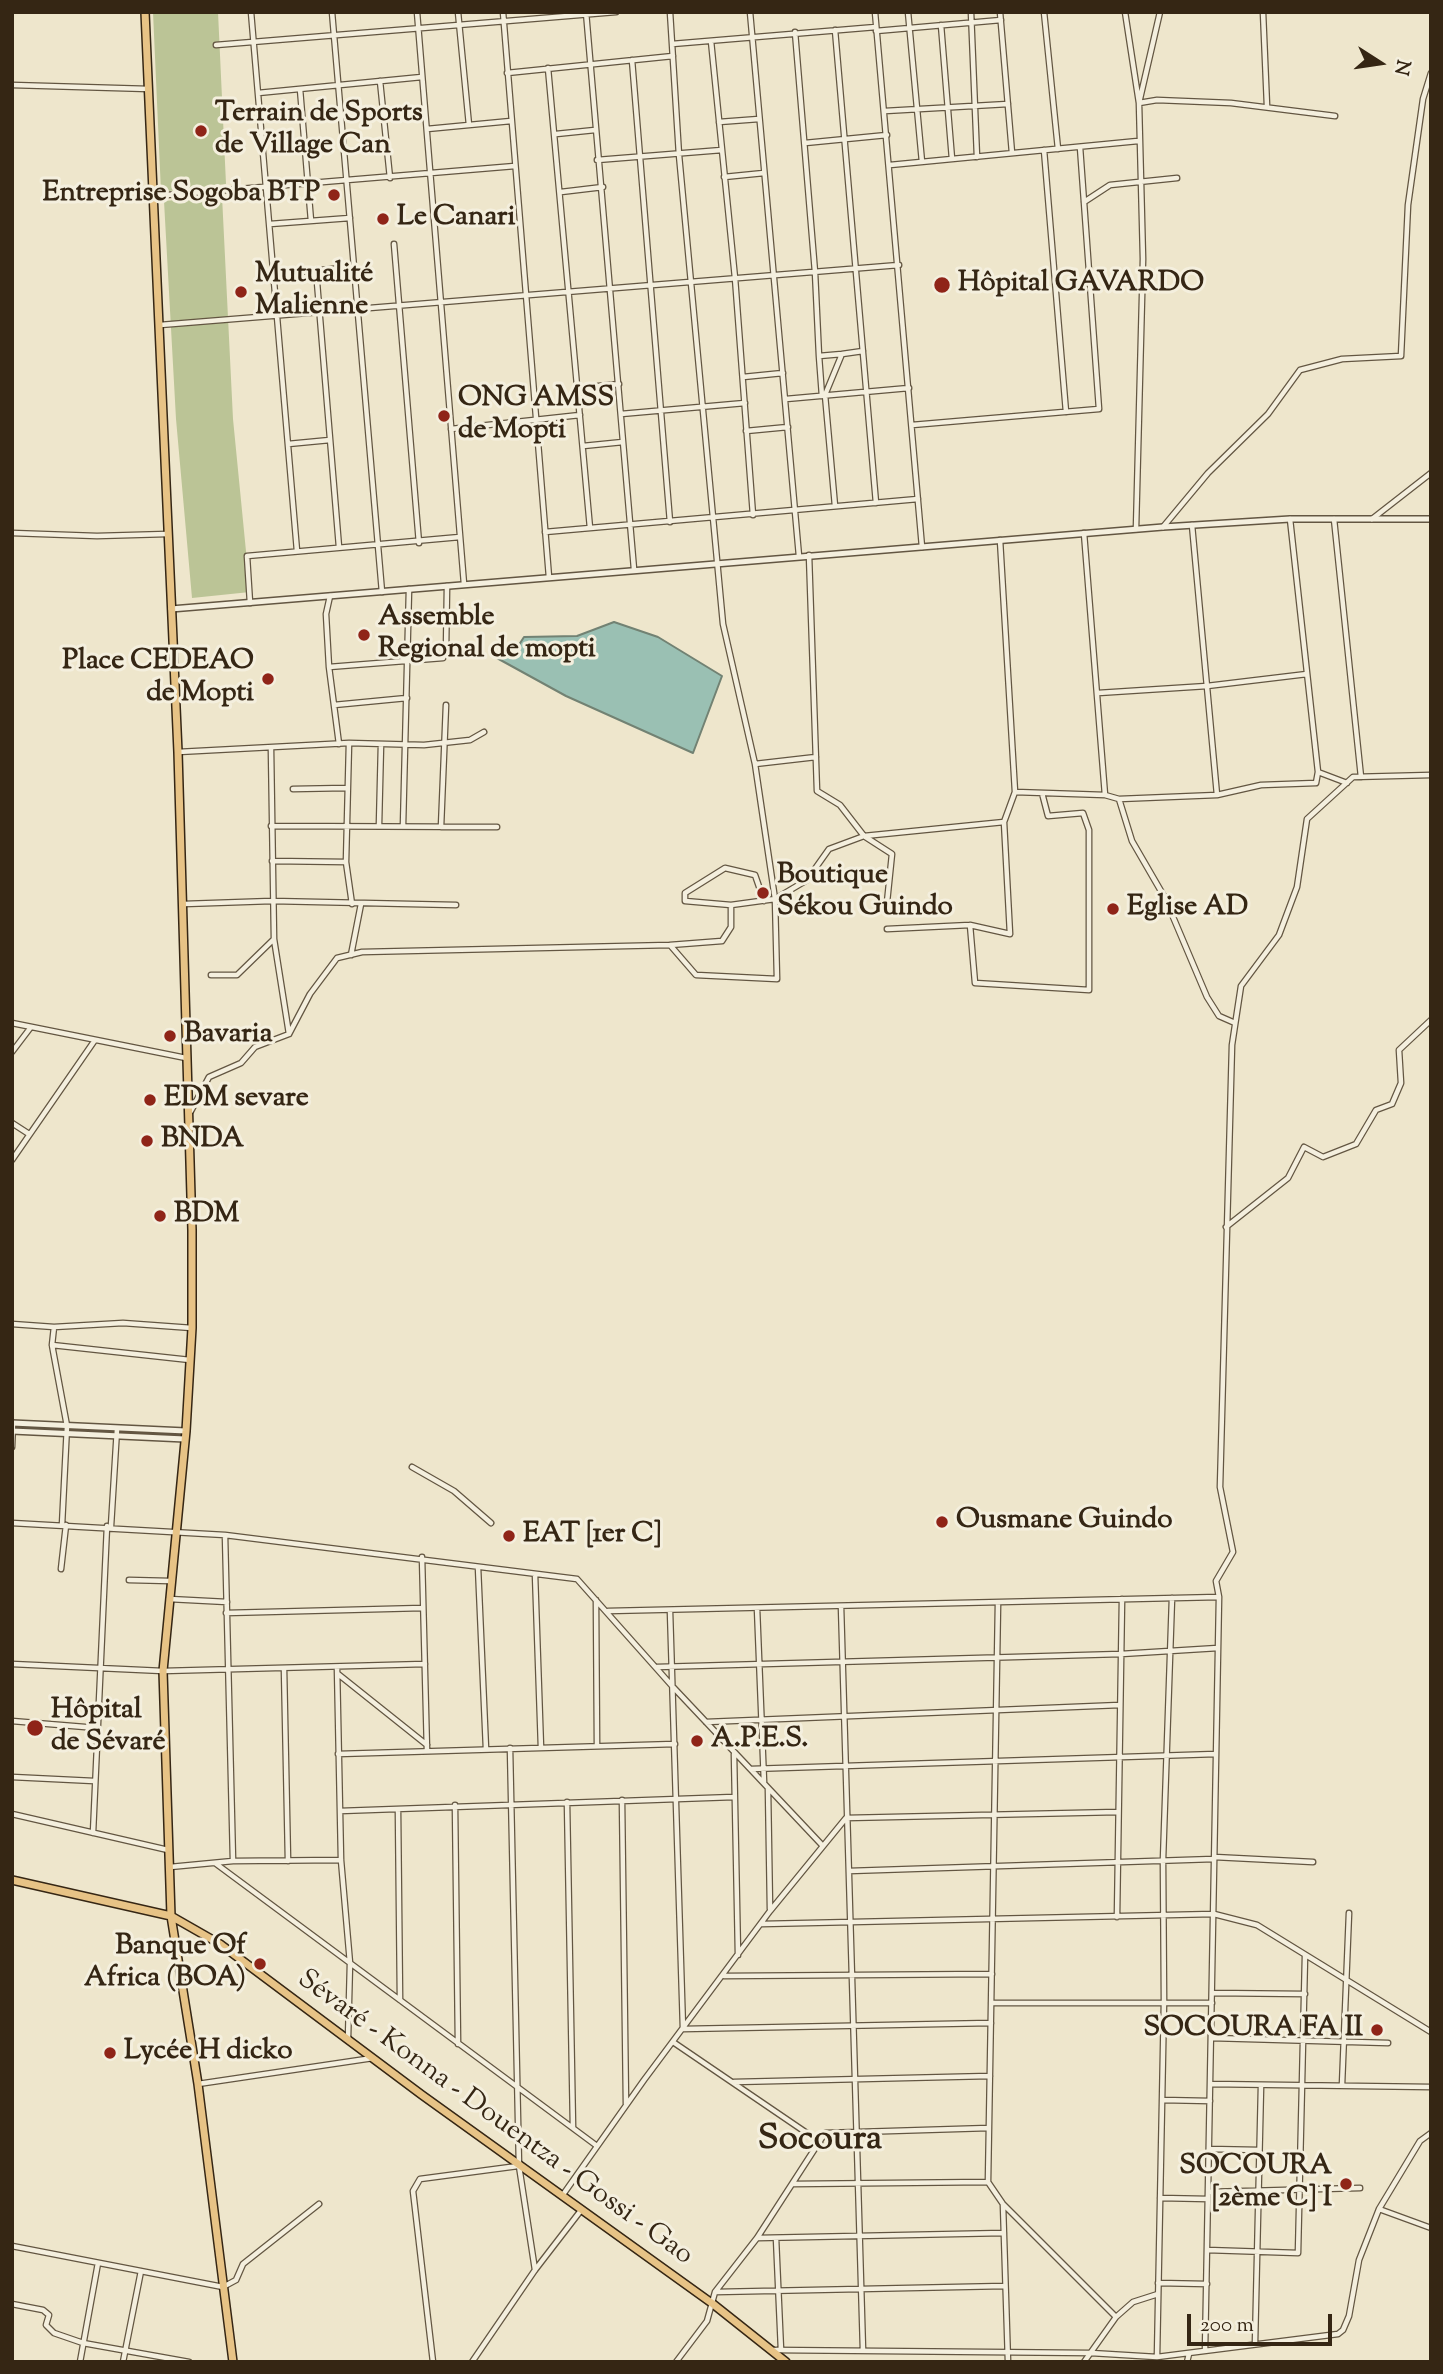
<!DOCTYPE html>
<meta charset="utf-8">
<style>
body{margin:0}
#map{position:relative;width:1443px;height:2374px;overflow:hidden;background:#eee6cc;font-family:"Sorts Mill Goudy",serif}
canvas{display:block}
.frame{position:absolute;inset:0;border:14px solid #352614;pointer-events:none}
.north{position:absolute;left:1345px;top:28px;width:70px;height:70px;-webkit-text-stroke:5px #f4efde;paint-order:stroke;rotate:102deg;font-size:19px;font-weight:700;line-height:28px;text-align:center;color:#352614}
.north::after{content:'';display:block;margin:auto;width:24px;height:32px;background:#352614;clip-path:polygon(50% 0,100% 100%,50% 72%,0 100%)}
.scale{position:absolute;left:1187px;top:2314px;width:145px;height:32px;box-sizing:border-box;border:4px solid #352614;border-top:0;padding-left:9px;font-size:21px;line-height:24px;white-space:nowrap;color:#352614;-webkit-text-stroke:5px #f4efde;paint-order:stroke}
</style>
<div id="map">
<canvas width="1443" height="2374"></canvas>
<div class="frame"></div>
<div class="north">N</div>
<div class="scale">200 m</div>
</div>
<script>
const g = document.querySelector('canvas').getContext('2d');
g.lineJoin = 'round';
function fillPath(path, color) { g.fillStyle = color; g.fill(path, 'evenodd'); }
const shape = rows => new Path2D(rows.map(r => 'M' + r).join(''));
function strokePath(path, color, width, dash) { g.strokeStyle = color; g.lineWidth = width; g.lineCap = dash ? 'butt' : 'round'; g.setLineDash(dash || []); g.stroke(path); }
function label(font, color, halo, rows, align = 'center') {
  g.font = font + ' "Sorts Mill Goudy",serif'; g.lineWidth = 6; g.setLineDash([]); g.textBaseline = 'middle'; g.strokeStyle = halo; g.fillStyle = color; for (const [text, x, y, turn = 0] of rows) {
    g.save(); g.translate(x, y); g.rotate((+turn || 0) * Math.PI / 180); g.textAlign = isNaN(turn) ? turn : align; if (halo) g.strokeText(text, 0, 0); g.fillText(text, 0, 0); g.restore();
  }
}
const green = shape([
 [153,12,218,12,226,184,161,192],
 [222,196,233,419,250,592,192,598,176,419,164,201]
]);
const water = shape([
 [614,622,658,637,722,676,693,753,566,696,495,657,515,651,524,637,577,636,614,622]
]);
const minor = shape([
 [251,12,297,551],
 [332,12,382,592],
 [417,12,464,584],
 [458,12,469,125],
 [503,12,549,577],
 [586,12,634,569],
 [750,12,799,556],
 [875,12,922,547],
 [908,12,922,162],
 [971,12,977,157],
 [1000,12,1012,153],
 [1044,12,1058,149],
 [1125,12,1139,103,1157,100,1231,103,1335,116],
 [1263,12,1267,106],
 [941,25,952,159],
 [835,30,876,503],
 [876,31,1001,20],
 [795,32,815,272,819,356,842,354,825,395,835,506],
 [711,41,735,278,753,515],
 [672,44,876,27],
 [216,45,616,12],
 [632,60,670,522],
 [548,68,590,528],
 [507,73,673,56],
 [380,81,390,178],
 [12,85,149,89],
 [300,89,311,221],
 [258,93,422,77],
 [885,111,1008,104],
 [719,122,759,119],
 [427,129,511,121],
 [556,134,595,130],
 [805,143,887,135],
 [1044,150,1066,412],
 [597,160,722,150],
 [890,165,1138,141],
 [724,177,764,173],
 [561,192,603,187],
 [155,196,515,166],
 [1084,202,1110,185,1177,178],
 [270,224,350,218],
 [394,244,419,543],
 [316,270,339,547],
 [275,274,355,267],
 [160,325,899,265],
 [842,354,863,351],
 [819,356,822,396],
 [743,377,783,373],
 [578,388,619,384],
 [786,399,909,388],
 [621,414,745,403],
 [912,425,1099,409,1080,147],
 [451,429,580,415],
 [746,431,788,427],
 [288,444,330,440],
 [583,446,623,442],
 [1290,519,1318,772,1347,783],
 [1334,519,1361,777],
 [1372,519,1431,473],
 [1163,527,1208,473,1268,414,1300,370,1342,359,1401,356,1408,205,1423,99,1431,73],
 [1136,529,1143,259,1139,103,1160,12],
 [545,532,918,499],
 [12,533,97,536,167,534],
 [1000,540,1015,792,1105,795,1084,533],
 [809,555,817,791,840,805,864,836,892,854,886,912],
 [330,596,326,614,329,667,339,744],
 [250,603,247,556,460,537],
 [329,667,443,658,446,651,447,586],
 [1098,693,1207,686,1307,674],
 [334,705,407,698],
 [349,743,346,862,352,904],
 [178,752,349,743,424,745,470,740,484,732],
 [755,764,816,757],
 [293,789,346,788],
 [1105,795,1119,799,1217,795,1192,525],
 [1217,795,1261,785,1316,783,1318,772],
 [1119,799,1132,841,1165,898,1207,997,1219,1016,1235,1023],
 [379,825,381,744],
 [271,826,497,827],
 [403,826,409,589],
 [441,827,446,705],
 [272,861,346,862],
 [184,904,272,901,456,905],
 [731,905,685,901,685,893,725,868,755,875,764,901],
 [970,925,1010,934,1004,822],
 [887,929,970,925,975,983,1089,990,1089,830,1083,813,1048,816,1042,793],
 [274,939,289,1034],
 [670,945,722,941,731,927,731,905,775,899,807,880,829,849,864,836,1004,822,1015,792],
 [351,955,361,904],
 [211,975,237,975,274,939,271,749],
 [12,1023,186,1058],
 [12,1052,31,1027],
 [191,1111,209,1077,241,1063,255,1047,289,1034,310,994,337,958,362,952,670,945,696,975,777,979,775,899,755,764,723,624,679,155,670,12],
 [12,1123,29,1134],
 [12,1160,95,1040],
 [1226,1227,1288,1178,1304,1147,1323,1157,1356,1144,1376,1110,1392,1104,1401,1083,1399,1050,1431,1020],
 [12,1324,54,1327,123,1323,192,1328],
 [54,1327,52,1345,67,1426,62,1525],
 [52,1345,190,1360],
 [12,1447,13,1423],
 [412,1467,454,1491,491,1523],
 [12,1523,225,1535,577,1579,673,1687,822,1845],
 [111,1526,117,1429],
 [225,1535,233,1861],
 [422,1557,427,1751],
 [478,1567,486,1749],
 [61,1569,66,1525],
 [535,1574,541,1748],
 [129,1580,170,1581],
 [169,1599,227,1602],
 [596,1600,597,1746],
 [998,1603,988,2182,1003,2204,1116,2317],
 [841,1606,863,2350],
 [757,1608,764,1782],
 [608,1611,1219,1597],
 [670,1611,683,2029,991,2023],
 [226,1613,423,1608],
 [12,1664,163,1671,425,1664],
 [337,1667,341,1860,350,1963,348,2039],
 [657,1667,1121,1654,1218,1648],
 [284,1668,288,1861],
 [338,1674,427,1745],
 [12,1721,97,1728],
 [706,1722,1120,1705],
 [510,1748,519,2166,535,2270],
 [338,1754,675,1744],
 [734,1754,738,1955],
 [751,1769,1216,1754],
 [12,1777,94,1781],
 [768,1789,770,1909],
 [622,1800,626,2104],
 [567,1802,573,2128],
 [455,1805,458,2044],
 [398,1810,400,2000],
 [340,1811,734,1797],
 [12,1814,168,1850],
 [93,1833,107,1526],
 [1214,1857,1313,1862],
 [215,1863,597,2146],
 [170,1867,233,1861,341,1860],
 [849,1871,1214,1859],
 [1117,1917,1122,1599],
 [762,1924,1214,1914,1257,1925,1431,2032],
 [724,1976,992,1974],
 [1212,1993,1305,1994],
 [991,2003,1212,2003],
 [1211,2038,1388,2043],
 [673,2042,820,2142],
 [734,2082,990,2076],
 [198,2084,373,2058],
 [1210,2084,1431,2087],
 [1342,2085,1349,1913],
 [1162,2100,1210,2101],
 [1209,2149,1259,2150],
 [793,2184,988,2182],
 [1208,2192,1360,2188],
 [562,2196,644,2080,770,1911,846,1818,1118,1812],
 [1160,2198,1208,2199],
 [1003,2205,1008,2362],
 [1379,2209,1431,2228],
 [758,2238,1004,2233],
 [776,2238,781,2350],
 [12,2246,223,2287,236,2280,243,2264,319,2204],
 [1207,2250,1298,2253,1305,1956],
 [1158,2283,1207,2284],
 [716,2292,1005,2286],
 [12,2304,43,2310,49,2315,46,2325,54,2333,83,2343,189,2362],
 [1255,2344,1261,2086],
 [774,2350,1091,2353,1157,2357,1338,2334,1343,2330,1349,2316,1359,2260,1379,2209,1420,2141,1431,2133],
 [1205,2351,1219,1597,1216,1581,1233,1552,1220,1487,1232,1045,1241,986,1279,935,1297,887,1307,819,1353,777,1431,775],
 [1157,2357,1164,2001,1163,1860,1172,1598],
 [80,2362,98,2263],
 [123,2362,141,2271],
 [433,2362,413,2191,420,2179,518,2166],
 [472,2362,535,2270,582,2209],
 [676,2362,707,2321,715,2292,757,2238,825,2133,989,2128],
 [1084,2362,1116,2317,1133,2302,1158,2294],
 [1187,2362,1189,2354]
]);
const tertiary = shape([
 [171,609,1163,527,1290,519,1431,519],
 [12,1423,186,1431],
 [12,1431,185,1439]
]);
const primary = shape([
 [145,12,178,752,192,1230,192,1328,186,1431,163,1671,171,1916,198,2084,233,2362],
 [12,1880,171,1916,220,1944,422,2095,713,2304,786,2362]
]);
const markers = [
 [201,131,7,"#8f2418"],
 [334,195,7,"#8f2418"],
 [383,219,7,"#8f2418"],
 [942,285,9,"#8f2418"],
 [241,292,7,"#8f2418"],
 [444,416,7,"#8f2418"],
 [364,635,7,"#8f2418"],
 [268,679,7,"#8f2418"],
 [763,893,7,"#8f2418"],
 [1113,909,7,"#8f2418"],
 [170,1036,7,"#8f2418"],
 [150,1100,7,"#8f2418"],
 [147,1141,7,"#8f2418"],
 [160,1216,7,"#8f2418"],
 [942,1522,7,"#8f2418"],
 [509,1536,7,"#8f2418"],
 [35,1728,9,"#8f2418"],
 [697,1741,7,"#8f2418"],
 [260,1964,7,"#8f2418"],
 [1377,2030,7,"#8f2418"],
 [110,2053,7,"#8f2418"],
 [1346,2184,7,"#8f2418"]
];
const poiNames = [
 ["Terrain de Sports",215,115],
 ["de Village Can",215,147],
 ["Entreprise Sogoba BTP",320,195,"right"],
 ["Le Canari",397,219],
 ["Mutualité",255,276],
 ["Malienne",255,308],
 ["Hôpital GAVARDO",958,285],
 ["ONG AMSS",458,400],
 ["de Mopti",458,432],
 ["Assemble",378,619],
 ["Regional de mopti",378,651],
 ["Place CEDEAO",254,663,"right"],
 ["de Mopti",254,695,"right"],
 ["Boutique",777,877],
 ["Sékou Guindo",777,909],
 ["Eglise AD",1127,909],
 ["Bavaria",184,1036],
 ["EDM sevare",164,1100],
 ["BNDA",161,1141],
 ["BDM",174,1216],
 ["Ousmane Guindo",956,1522],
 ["EAT [1er C]",523,1536],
 ["Hôpital",51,1712],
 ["de Sévaré",51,1744],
 ["A.P.E.S.",711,1741],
 ["Banque Of",246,1948,"right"],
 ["Africa (BOA)",246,1980,"right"],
 ["SOCOURA FA II",1363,2030,"right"],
 ["Lycée H dicko",124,2053],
 ["SOCOURA",1332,2168,"right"],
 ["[2ème C] I",1332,2200,"right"]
];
const streetNames = [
 ["Sévaré - Konna - Douentza - Gossi - Gao",494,2119,36]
];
const districtNames = [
 ["Socoura",820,2142]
];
fillPath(green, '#bbc496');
fillPath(water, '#9ac0b3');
strokePath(water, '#728273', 2);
strokePath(minor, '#635642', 7);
strokePath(tertiary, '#635642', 8);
strokePath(primary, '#352614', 10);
strokePath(minor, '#f4efde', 4.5);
strokePath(tertiary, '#f4efde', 5);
strokePath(primary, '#e7c386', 7);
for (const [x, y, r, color] of markers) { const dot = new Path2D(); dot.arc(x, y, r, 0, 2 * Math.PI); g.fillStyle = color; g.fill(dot); strokePath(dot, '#f4efde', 2.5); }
label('bold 28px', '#352614', '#f4efde', poiNames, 'left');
label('28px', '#352614', '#f4efde', streetNames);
label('bold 35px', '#352614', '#f4efde', districtNames);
</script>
